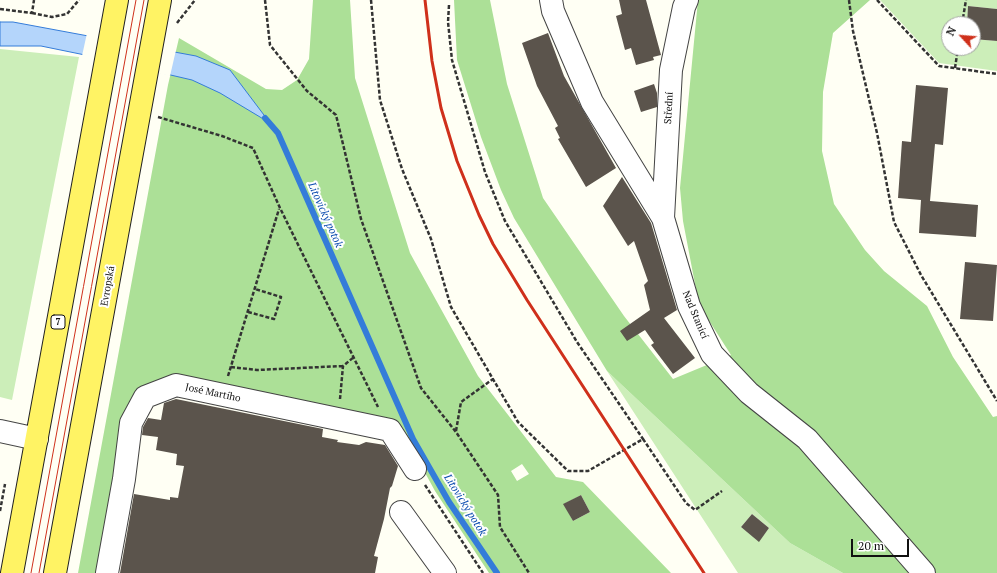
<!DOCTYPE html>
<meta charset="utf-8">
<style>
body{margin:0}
#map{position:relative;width:997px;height:573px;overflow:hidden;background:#fffff4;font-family:"PT Serif",serif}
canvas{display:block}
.north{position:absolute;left:941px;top:16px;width:40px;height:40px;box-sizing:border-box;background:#fff;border:1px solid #a0a0a0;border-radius:50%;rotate:296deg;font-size:11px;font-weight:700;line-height:16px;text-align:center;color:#111}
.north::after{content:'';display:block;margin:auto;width:14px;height:18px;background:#cf301b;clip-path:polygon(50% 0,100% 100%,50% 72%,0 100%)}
.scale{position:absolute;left:851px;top:539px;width:58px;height:18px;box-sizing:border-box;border:2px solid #111;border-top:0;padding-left:5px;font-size:12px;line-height:14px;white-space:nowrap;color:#111;-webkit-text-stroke:3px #fff;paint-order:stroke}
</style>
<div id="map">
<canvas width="997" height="573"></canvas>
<div class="north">N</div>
<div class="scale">20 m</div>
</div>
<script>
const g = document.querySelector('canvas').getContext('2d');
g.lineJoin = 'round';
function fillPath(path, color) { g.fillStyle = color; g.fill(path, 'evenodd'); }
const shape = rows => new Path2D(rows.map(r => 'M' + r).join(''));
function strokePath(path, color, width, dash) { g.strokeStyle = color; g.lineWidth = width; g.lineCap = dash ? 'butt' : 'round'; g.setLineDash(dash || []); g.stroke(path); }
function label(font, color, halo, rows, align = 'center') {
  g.font = font + ' "PT Serif",serif'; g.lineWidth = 4; g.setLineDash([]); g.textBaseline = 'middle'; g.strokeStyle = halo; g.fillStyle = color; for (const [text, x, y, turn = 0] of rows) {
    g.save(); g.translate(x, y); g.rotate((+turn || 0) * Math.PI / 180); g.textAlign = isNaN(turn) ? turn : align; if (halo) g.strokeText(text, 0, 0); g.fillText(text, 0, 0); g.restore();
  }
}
const green = shape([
 [880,0,997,0,997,9,968,6,967,24,949,24,949,48,973,48,973,39,997,41,997,71,939,63],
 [0,49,79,57,12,400,0,397],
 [607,371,790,543,843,573,738,573],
 [752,514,769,528,759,541,741,527]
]);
const forest = shape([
 [313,0,350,0,355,78,410,253,478,376,556,477,583,482,671,573,489,573,435,491,399,425,174,375,123,419,97,573,78,573,168,85,179,38,266,89,282,90,297,80,309,59],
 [522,464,529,474,517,481,511,471],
 [581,495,590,512,573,521,564,504],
 [454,0,490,0,507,84,543,198,624,316,673,379,731,355,699,305,683,221,680,188,698,0,870,0,833,33,823,92,822,151,834,204,865,250,884,271,927,306,953,357,993,417,997,416,997,573,843,573,790,543,607,371,514,218,501,190,481,137,457,60]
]);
const water = shape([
 [0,22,13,22,196,56,230,70,270,123,220,93,192,80,85,55,41,46,0,46,0,22]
]);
const pier = shape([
 [87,33,176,50,170,76,82,56]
]);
const stream = shape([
 [265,118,278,133,413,439,449,502,497,573]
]);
const building = shape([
 [619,0,646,0,661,55,653,57,654,60,636,65,631,48,625,50,616,16,622,14],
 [968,6,997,9,997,41,973,39,973,24,967,24],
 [548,33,564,76,616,168,586,187,558,139,560,138,555,128,558,126,537,86,522,43],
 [654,84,657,93,657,107,641,112,634,91],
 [916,85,948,88,943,145,935,144,930,201,978,205,976,237,919,233,921,200,898,198,902,141,911,142],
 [622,177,651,223,677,310,664,318,695,358,673,374,651,345,654,343,645,330,627,341,620,331,650,310,644,285,648,281,634,241,628,246,603,206],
 [965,262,997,265,993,321,960,319],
 [176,399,323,429,322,437,338,440,337,442,359,445,366,442,385,445,398,466,392,486,390,488,384,519,374,556,378,557,375,573,120,573,134,494,170,500,170,497,178,498,184,466,176,465,177,454,156,450,158,437,142,435,143,427,148,418,161,420,164,403],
 [581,495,590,512,573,521,563,504],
 [752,514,769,528,759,542,741,527]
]);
const path = shape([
 [265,0,270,45,307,91,336,115,361,219,421,388,456,432,498,495,500,527,529,573],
 [371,0,380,100,402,169,431,239,451,307,518,422,568,471,588,471,643,439,686,503,695,510,722,491],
 [849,0,853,31,877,133,894,222,921,275,997,401],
 [877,0,939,66,997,74],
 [449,5,448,22,452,60,485,172,505,221,577,342,643,439],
 [0,9,32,13,34,0],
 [32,13,52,17,67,14,79,0],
 [177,23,195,0],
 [962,24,966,0],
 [955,68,958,48],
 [158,117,222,136,253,148,280,208,378,407],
 [248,312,274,319,281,297,255,289],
 [231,367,257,370,343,366],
 [228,376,279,209],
 [340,399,343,366,354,357],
 [456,431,461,402,493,379],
 [425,485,483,573],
 [0,511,5,484]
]);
const minor = shape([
 [551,0,553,11,592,102,663,218,689,306,712,354,749,393,807,439,924,573],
 [663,218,671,70,684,7,687,0],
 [0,431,37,439],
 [401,512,445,573],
 [107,573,124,479,131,423,145,397,176,385,390,430,415,469]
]);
const major = shape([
 [12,573,117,0],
 [55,573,160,0]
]);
const tram = shape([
 [31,573,136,0],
 [39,573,144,0]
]);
const rail = shape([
 [425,0,432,61,441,108,457,161,479,215,493,244,527,300,704,573]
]);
const shields = [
 [58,322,14]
];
const shieldNames = [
 ["7",58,322]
];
const streetNames = [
 ["Střední",669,108,-87],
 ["Evropská",108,286,-80],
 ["Nad Stanicí",695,315,67],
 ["José Martího",213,393,12]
];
const waterNames = [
 ["Litovický potok",325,215,66],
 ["Litovický potok",465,505,58]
];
fillPath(green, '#cceeb9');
fillPath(forest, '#ace097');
fillPath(water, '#b4d5fb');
strokePath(water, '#347cd9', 1);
fillPath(pier, '#fffff4');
strokePath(stream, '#347cd9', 6);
fillPath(building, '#5b544c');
strokePath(minor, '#444', 24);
strokePath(major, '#222', 24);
strokePath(path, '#333', 2.5, [4, 2]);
strokePath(minor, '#fff', 22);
strokePath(major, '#fff364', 22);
strokePath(tram, '#cf301b', 1);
strokePath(rail, '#cf301b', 3);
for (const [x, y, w] of shields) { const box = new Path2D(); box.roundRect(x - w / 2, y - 7, w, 14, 3); g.fillStyle = '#fff'; g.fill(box); strokePath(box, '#111', 1); }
label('bold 9px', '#111', null, shieldNames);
label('10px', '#111', '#fff', streetNames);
label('italic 11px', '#0d4db0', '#fff', waterNames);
</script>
